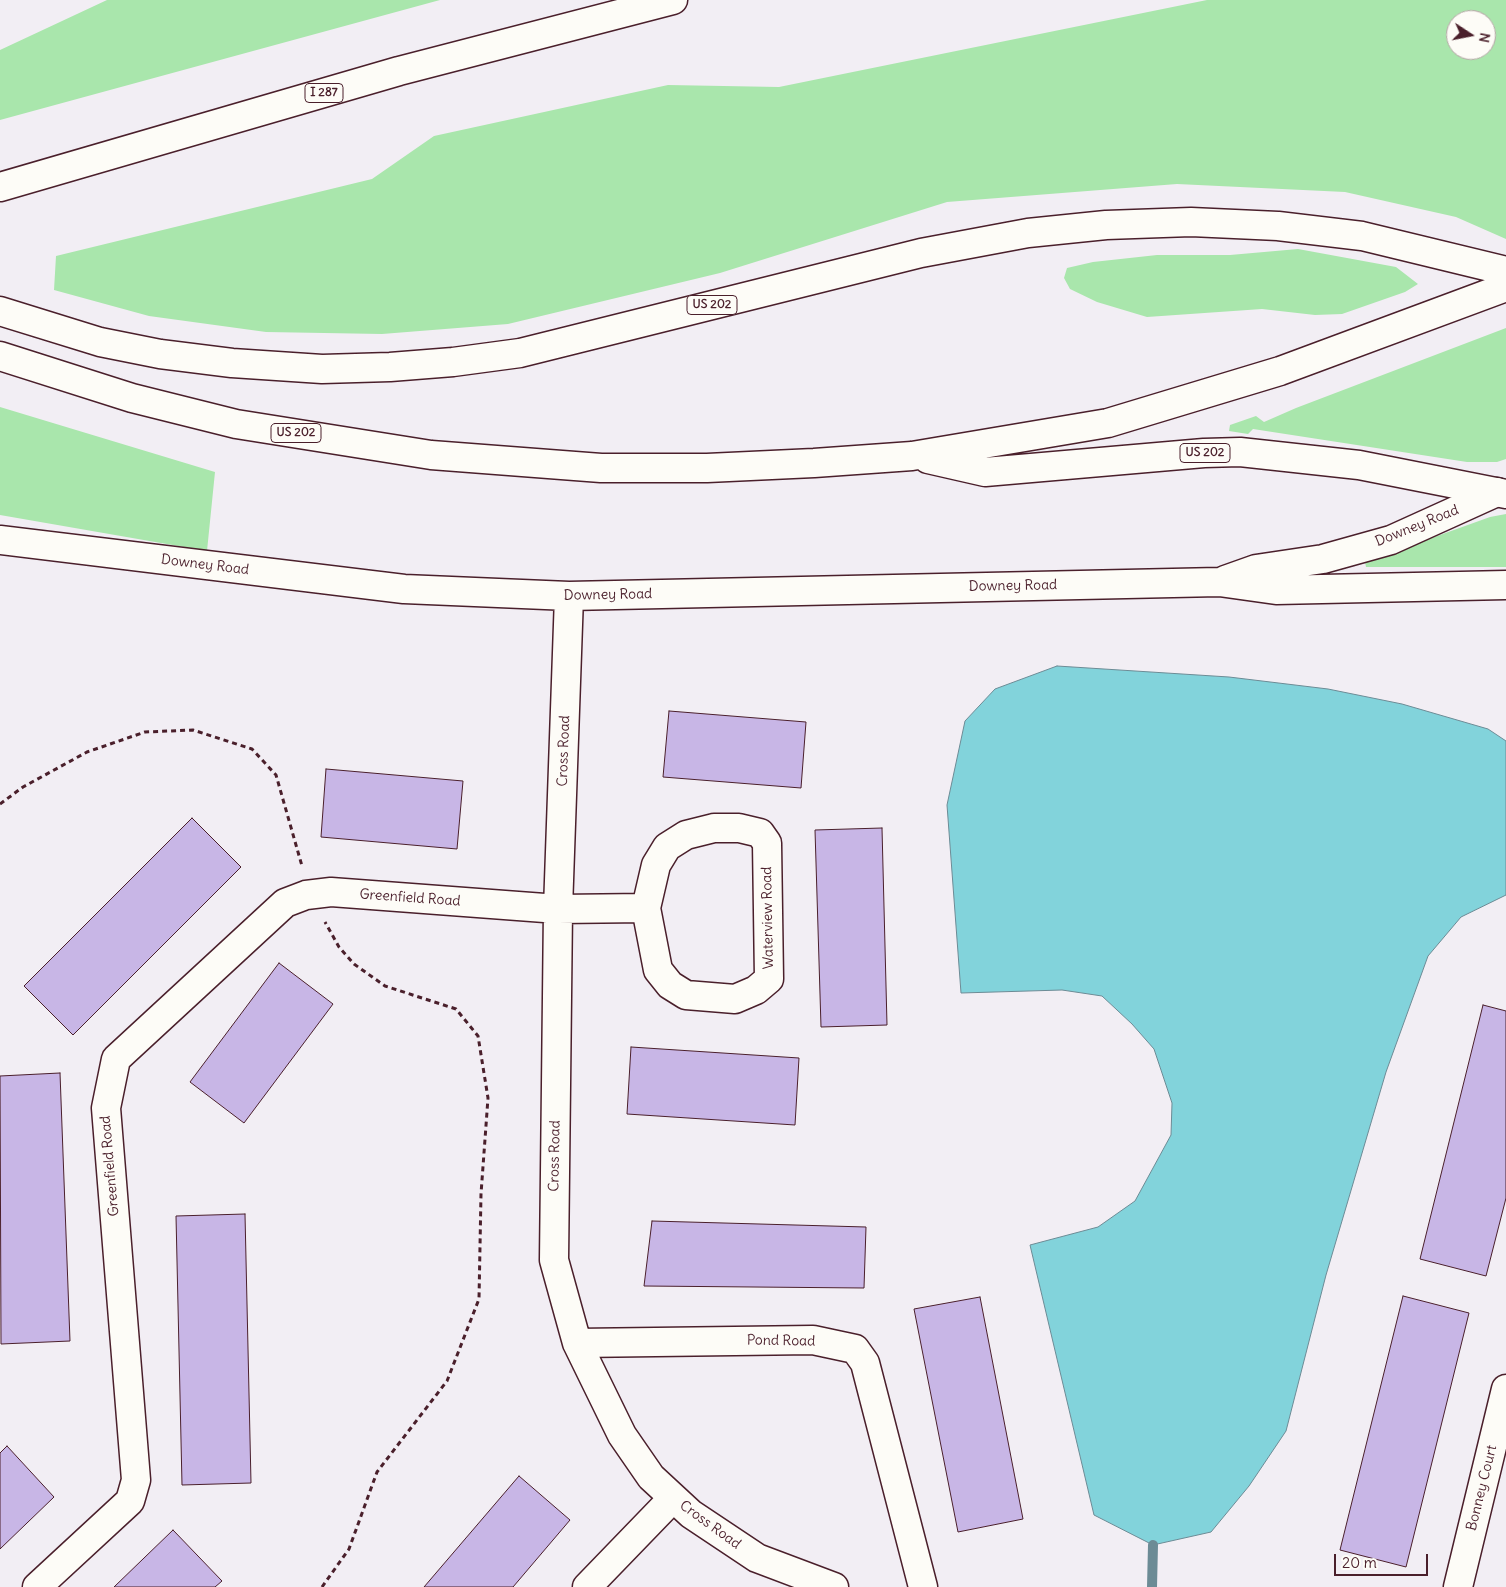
<!DOCTYPE html>
<style>
body{margin:0}
#map{position:relative;width:1506px;height:1587px;overflow:hidden;background:#f2eef4;font-family:Delius,sans-serif}
canvas{display:block}
.north{position:absolute;left:1446px;top:10px;width:50px;height:50px;box-sizing:border-box;background:#fdfcf7;border:1px solid #b5a4a5;border-radius:50%;rotate:101deg;font-size:14px;font-weight:700;line-height:20px;text-align:center;color:#4a1f2b}
.north::after{content:'';display:block;margin:auto;width:18px;height:22px;background:#4a1f2b;clip-path:polygon(50% 0,100% 100%,50% 72%,0 100%)}
.scale{position:absolute;left:1334px;top:1554px;width:94px;height:22px;box-sizing:border-box;border:2px solid #4a1f2b;border-top:0;padding-left:6px;font-size:15px;line-height:18px;white-space:nowrap;color:#4a1f2b;-webkit-text-stroke:4px #fdfcf7;paint-order:stroke}
</style>
<div id="map">
<canvas width="1506" height="1587"></canvas>
<div class="north">N</div>
<div class="scale">20 m</div>
</div>
<script>
const g = document.querySelector('canvas').getContext('2d');
g.lineJoin = 'round';
function fillPath(path, color) { g.fillStyle = color; g.fill(path, 'evenodd'); }
const shape = rows => new Path2D(rows.map(r => 'M' + r).join(''));
function strokePath(path, color, width, dash) { g.strokeStyle = color; g.lineWidth = width; g.lineCap = dash ? 'butt' : 'round'; g.setLineDash(dash || []); g.stroke(path); }
function label(font, color, halo, rows, align = 'center') {
  g.font = font + ' Delius,sans-serif'; g.lineWidth = 4.5; g.setLineDash([]); g.textBaseline = 'middle'; g.strokeStyle = halo; g.fillStyle = color; for (const [text, x, y, turn = 0] of rows) {
    g.save(); g.translate(x, y); g.rotate((+turn || 0) * Math.PI / 180); g.textAlign = isNaN(turn) ? turn : align; if (halo) g.strokeText(text, 0, 0); g.fillText(text, 0, 0); g.restore();
  }
}
const green = shape([
 [107,0,440,0,0,120,0,50],
 [1207,0,1506,0,1506,239,1456,217,1345,192,1177,184,947,202,720,273,508,324,382,334,266,332,149,316,54,290,56,256,372,179,434,136,668,85,779,87],
 [1456,20,1486,20,1486,50,1456,50],
 [1298,249,1396,267,1418,284,1405,292,1342,314,1315,315,1262,309,1147,317,1097,302,1070,289,1064,278,1067,268,1093,262,1157,255,1230,255],
 [1506,328,1506,459,1497,462,1467,462,1253,429,1248,434,1229,431,1230,425,1256,416,1264,422,1296,408],
 [0,407,215,472,207,551,0,515],
 [1506,514,1506,567,1366,567,1365,562,1490,517]
]);
const water = shape([
 [1057,666,1229,677,1328,689,1402,704,1488,729,1506,741,1506,895,1461,917,1428,956,1386,1072,1326,1275,1286,1431,1249,1486,1211,1532,1153,1545,1094,1515,1030,1245,1098,1227,1135,1201,1171,1135,1172,1103,1154,1049,1132,1024,1102,996,1062,990,961,993,947,805,965,721,995,689,1057,666]
]);
const stream = shape([
 [1152,1587,1153,1545]
]);
const building = shape([
 [669,711,806,722,801,788,663,777,669,711],
 [326,769,463,781,457,849,321,837,326,769],
 [192,818,241,867,73,1035,24,986,192,818],
 [882,828,887,1025,821,1027,815,830,882,828],
 [279,963,333,1004,244,1123,190,1082,279,963],
 [1483,1005,1506,1011,1506,1198,1486,1276,1420,1259,1483,1005],
 [631,1047,799,1058,795,1125,627,1114,631,1047],
 [60,1073,70,1341,1,1344,0,1076,60,1073],
 [245,1214,251,1483,182,1485,176,1216,245,1214],
 [652,1221,866,1227,864,1288,644,1286,652,1221],
 [1403,1296,1469,1313,1406,1567,1340,1550,1403,1296],
 [980,1297,1023,1519,958,1532,914,1309,980,1297],
 [7,1446,54,1497,0,1549,0,1453,7,1446],
 [519,1476,570,1520,513,1587,424,1587,519,1476],
 [173,1530,222,1581,215,1587,114,1587,173,1530]
]);
const path = shape([
 [0,804,23,787,87,752,145,732,193,730,252,749,276,775,302,866],
 [322,1587,349,1549,377,1472,447,1381,479,1299,481,1194,488,1098,478,1036,456,1009,385,986,354,964,339,947,325,922]
]);
const minor = shape([
 [0,540,404,589,569,596,1219,582,1276,590,1506,585],
 [1225,580,1256,569,1323,559,1391,540,1497,492],
 [569,596,558,909,554,1260,577,1343,622,1435,651,1477,691,1514,757,1558,834,1587],
 [714,828,739,828,760,833,767,843,769,979,756,990,735,999,686,995,670,985,658,970,646,908,656,865,667,847,686,835,714,828],
 [577,1343,813,1340,855,1349,865,1363,923,1587],
 [37,1587,130,1501,136,1480,106,1108,116,1059,285,903,306,895,331,892,558,909,646,908],
 [587,1587,673,1498],
 [1458,1587,1506,1389]
]);
const highway = shape([
 [0,187,399,71,673,0],
 [0,311,100,342,160,354,232,363,322,369,390,367,453,362,520,353,921,253,1028,233,1106,225,1191,222,1278,226,1362,236,1506,271],
 [0,356,132,398,236,424,431,455,601,468,707,468,814,463,912,456,1108,423,1280,371,1506,287],
 [928,459,985,472,1204,453,1240,452,1359,465,1506,494]
]);
const shields = [
 [324,93,38],
 [712,305,50],
 [296,433,50],
 [1205,453,50]
];
const shieldNames = [
 ["I 287",324,93],
 ["US 202",712,305],
 ["US 202",296,433],
 ["US 202",1205,453]
];
const streetNames = [
 ["Downey Road",1417,526,-22],
 ["Downey Road",205,565,7],
 ["Downey Road",1013,586,-1],
 ["Downey Road",608,595,-1],
 ["Cross Road",564,751,-88],
 ["Greenfield Road",410,898,4],
 ["Waterview Road",768,918,-91],
 ["Cross Road",555,1156,-89],
 ["Greenfield Road",110,1166,-95],
 ["Pond Road",781,1341,1],
 ["Bonney Court",1482,1488,-76],
 ["Cross Road",710,1525,36]
];
fillPath(green, '#a9e6ac');
fillPath(water, '#82d3db');
strokePath(water, '#6c8b95', 1);
strokePath(stream, '#6c8b95', 10);
fillPath(building, '#c8b6e6');
strokePath(building, '#4a1f2b', 1);
strokePath(minor, '#4a1f2b', 31);
strokePath(highway, '#4a1f2b', 31);
strokePath(path, '#4a1f2b', 3, [5, 4]);
strokePath(minor, '#fdfcf7', 28);
strokePath(highway, '#fdfcf7', 28);
for (const [x, y, w] of shields) { const box = new Path2D(); box.roundRect(x - w / 2, y - 9.5, w, 19, 4); g.fillStyle = '#fdfcf7'; g.fill(box); strokePath(box, '#4a1f2b', 1); }
label('bold 12px', '#4a1f2b', null, shieldNames);
label('14px', '#4a1f2b', '#fdfcf7', streetNames);
</script>
